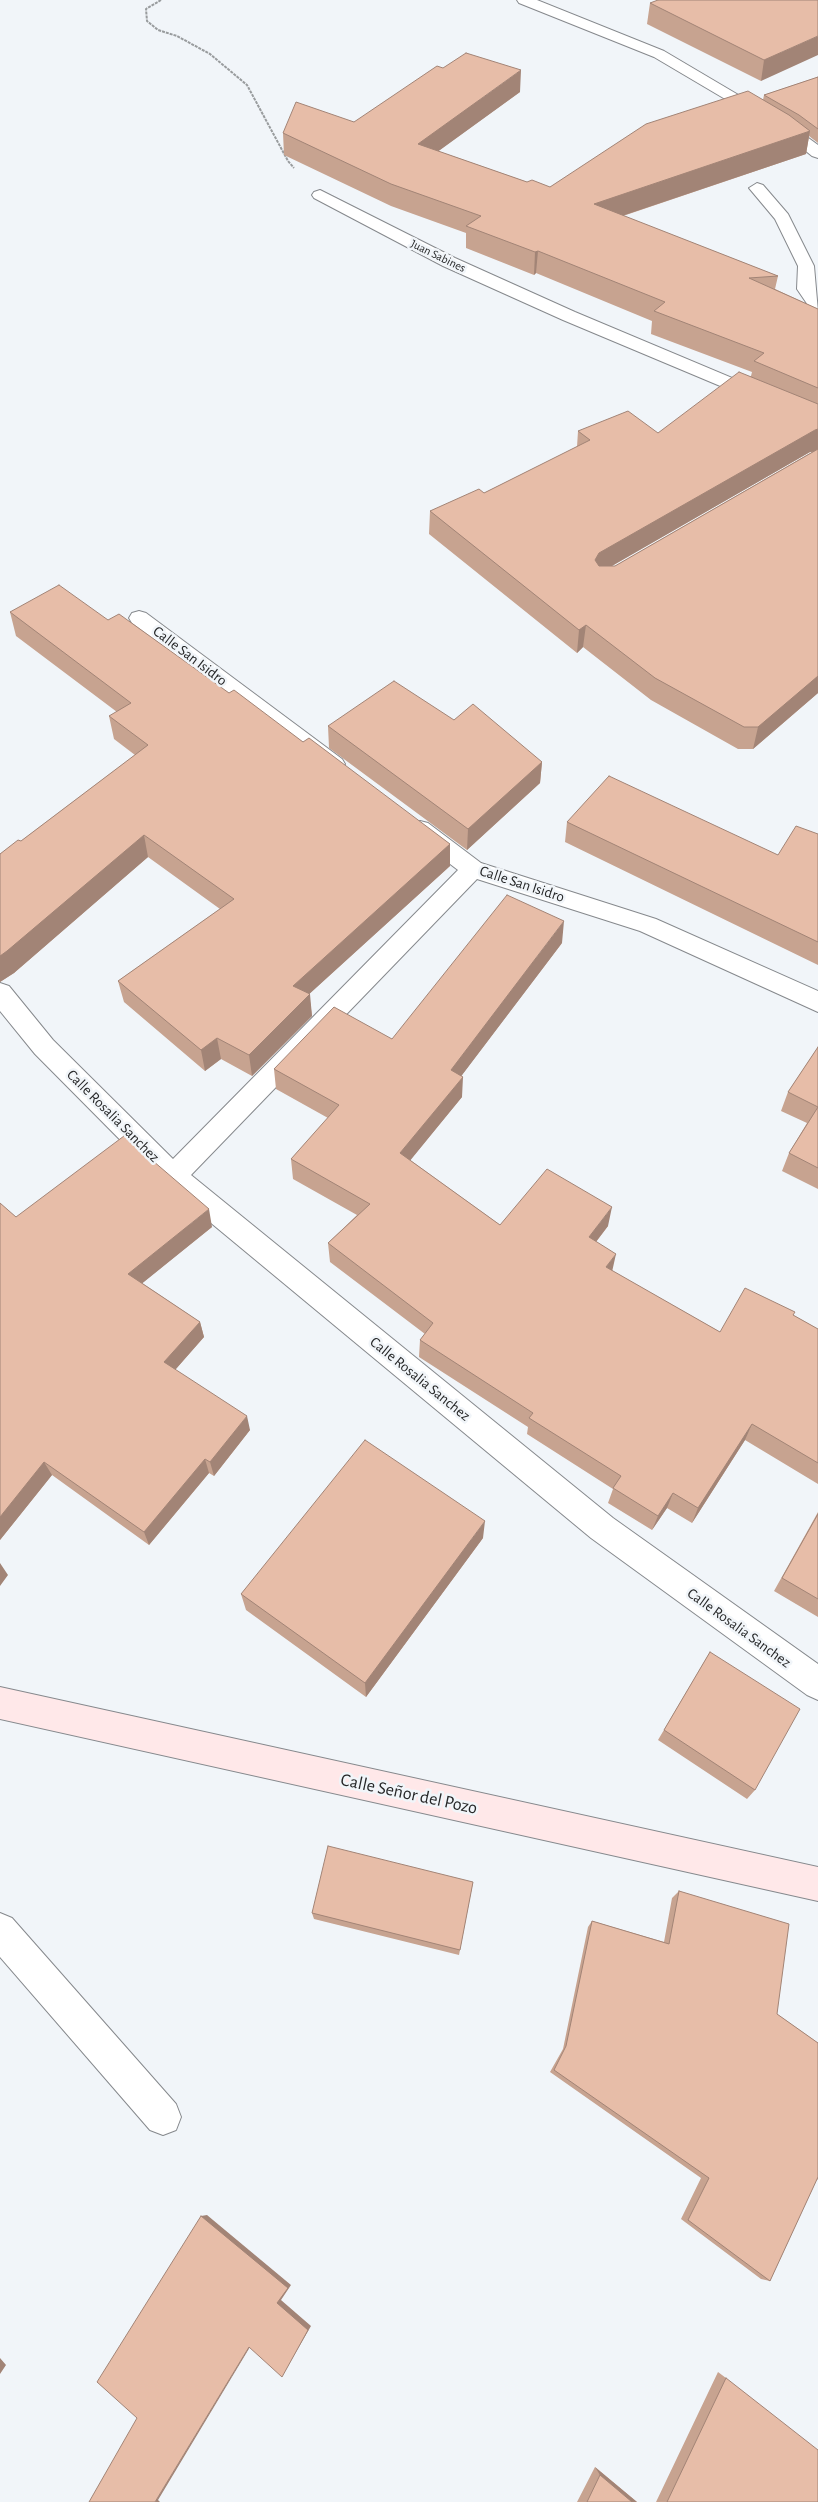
<!DOCTYPE html>
<meta charset="utf-8">
<style>
body{margin:0}
canvas{display:block;background:#f1f5f9}
</style>
<canvas width="818" height="2502"></canvas>
<script>
const g = document.querySelector('canvas').getContext('2d');
g.lineJoin = 'round';
const shape = rows => new Path2D(rows.map(r => 'M' + r).join(''));
function strokePath(path, color, width, dash) { g.strokeStyle = color; g.lineWidth = width; g.lineCap = dash ? 'butt' : 'round'; g.setLineDash(dash || []); g.stroke(path); }
function fillPath(path, color) { g.fillStyle = color; g.fill(path, 'evenodd'); }
function label(font, color, halo, rows, align = 'center') {
  g.font = font + ' "Alegreya Sans",sans-serif'; g.lineWidth = 5; g.setLineDash([]); g.textBaseline = 'middle'; g.strokeStyle = halo; g.fillStyle = color; for (const [text, x, y, turn = 0] of rows) {
    g.save(); g.translate(x, y); g.rotate((+turn || 0) * Math.PI / 180); g.textAlign = isNaN(turn) ? turn : align; if (halo) g.strokeText(text, 0, 0); g.fillText(text, 0, 0); g.restore();
  }
}
const path = shape([
 [161,0,146,9,147,21,158,30,177,36,210,54,247,85,288,161,294,168]
]);
const street = shape([
 [517,0,537,0,664,51,796,129,818,145,818,158,812,156,786,135,654,57,519,3,517,0],
 [757,183,763,185,788,214,814,266,818,312,812,311,797,289,798,266,775,219,749,188,757,183],
 [320,190,455,258,575,312,818,414,818,427,563,320,443,266,314,198,312,195,314,192,320,190],
 [139,611,146,613,342,759,345,764,342,769,334,772,326,769,132,623,129,618,132,613,139,611],
 [420,821,428,823,481,863,656,919,818,991,818,1012,640,931,477,879,191,1175,613,1518,818,1664,818,1700,807,1695,591,1538,164,1184,35,1054,0,1011,0,983,9,986,53,1040,173,1159,458,870,412,835,409,829,412,823,420,821],
 [0,1913,12,1918,176,2104,181,2117,176,2130,163,2135,150,2130,0,1957,0,1913]
]);
const secondary = shape([
 [0,1687,818,1867,818,1901,0,1719,0,1687]
]);
const wall = shape([
 [818,0,761,81,647,24,650,3],
 [818,77,818,143,809,136,806,154,623,216,778,276,775,289,818,309,818,693,753,749,738,749,651,700,583,647,577,653,429,534,430,511,484,493,577,447,578,431,658,433,751,376,752,372,651,334,652,321,536,273,534,275,466,248,466,233,391,206,284,155,283,133,354,122,520,92,438,151,527,182,550,187,763,100,764,95],
 [810,452,812,452,615,566,612,566],
 [10,612,108,620,229,693,303,742,450,844,450,866,309,994,312,1016,252,1076,221,1059,205,1071,124,1002,118,981,220,909,148,857,14,973,0,982,0,854,21,841,135,755,114,739,109,716,117,712,16,636],
 [454,720,542,762,540,783,467,850,329,748,328,726],
 [567,822,778,855,818,834,818,965,565,842],
 [562,943,461,1076,462,1097,410,1160,500,1225,608,1226,596,1242,612,1271,720,1332,793,1315,818,1329,818,1484,745,1440,692,1523,667,1508,652,1530,608,1503,613,1489,527,1434,528,1427,419,1357,420,1340,425,1334,330,1262,328,1243,357,1215,293,1179,291,1159,328,1118,276,1089,274,1069,392,1039],
 [818,1047,818,1189,782,1171,789,1153,807,1123,781,1111,788,1092],
 [16,1217,212,1227,142,1283,200,1322,204,1337,175,1370,250,1430,214,1476,209,1473,149,1545,52,1475,0,1540],
 [818,1512,818,1617,774,1591],
 [483,1538,366,1697,246,1610,241,1594],
 [710,1652,755,1790,747,1799,658,1740],
 [473,1882,459,1955,314,1919,312,1913],
 [679,1891,777,2014,818,2043,818,2180,817,2179,770,2281,761,2279,681,2219,701,2178,550,2072,563,2049,588,1927,592,1921,664,1942,672,1898],
 [718,2372,726,2378,818,2502,656,2502],
 [595,2467,637,2502,577,2502]
]);
const shadedWall = shape([
 [818,36,818,55,761,81,764,60],
 [521,70,520,92,418,166,418,144],
 [810,131,806,154,592,226,594,204],
 [538,251,536,273,534,275,535,252],
 [818,429,818,451,810,452,596,575,595,560,599,553,815,430],
 [586,625,583,647,577,653,579,630],
 [818,663,818,693,753,749,758,727],
 [542,762,540,783,467,850,468,829],
 [144,835,148,857,14,973,0,982,0,956],
 [450,844,450,866,295,1007,293,986],
 [564,921,562,943,450,1091,451,1070],
 [310,994,312,1016,252,1076,249,1055],
 [217,1038,221,1059,205,1071,201,1050],
 [463,1077,462,1097,400,1173,400,1153],
 [612,1207,608,1226,585,1256,589,1237],
 [209,1209,212,1227,134,1290,128,1274],
 [616,1254,612,1272,606,1267],
 [200,1322,204,1337,168,1378,164,1362],
 [247,1416,250,1430,214,1476,210,1462],
 [752,1424,745,1440,692,1523,698,1508],
 [205,1459,209,1473,149,1545,144,1532],
 [44,1462,52,1475,0,1540,0,1517],
 [673,1493,667,1508,652,1530,658,1516],
 [485,1521,483,1538,366,1697,365,1683],
 [0,1563,8,1575,0,1586],
 [207,2215,291,2285,281,2300,311,2326,285,2371,277,2303,201,2216],
 [253,2342,158,2500,160,2502,155,2502,249,2347],
 [0,2358,6,2365,0,2374],
 [595,2467,637,2502,632,2502,600,2475]
]);
const building = shape([
 [658,0,818,0,818,36,764,60,650,3,658,0],
 [466,53,521,70,418,144,527,182,532,180,550,187,646,124,748,91,789,115,810,131,594,204,778,276,749,278,818,309,818,388,754,361,764,353,654,311,665,302,538,251,535,252,466,226,481,216,391,184,283,133,296,102,354,122,437,66,443,68,466,53],
 [818,77,818,129,799,115,764,95,818,77],
 [739,372,818,404,818,429,815,430,599,553,595,560,599,566,615,566,818,449,818,676,758,727,744,727,655,678,586,625,579,630,430,511,479,489,484,493,590,440,578,431,628,411,658,433,739,372],
 [59,585,108,620,119,614,229,693,234,690,303,742,309,738,450,844,293,986,310,994,249,1055,217,1038,201,1050,118,981,234,899,144,835,7,951,0,956,0,854,18,840,21,841,148,745,109,716,131,703,10,612,59,585],
 [394,681,454,720,473,704,542,762,468,829,328,726,394,681],
 [609,776,778,855,796,826,818,834,818,942,567,822,609,776],
 [507,895,564,921,451,1070,463,1077,400,1153,500,1225,547,1169,612,1207,589,1237,616,1254,606,1267,720,1332,745,1288,795,1312,793,1315,818,1329,818,1463,752,1424,698,1508,673,1493,658,1516,613,1488,621,1476,529,1418,533,1413,420,1340,433,1323,328,1243,370,1204,291,1159,339,1105,274,1069,334,1007,392,1039,507,895],
 [818,1047,818,1168,789,1153,818,1107,788,1092,818,1047],
 [124,1136,209,1209,128,1274,200,1322,164,1362,247,1416,210,1462,205,1459,144,1532,44,1462,0,1517,0,1203,16,1217,124,1136],
 [365,1440,485,1521,365,1683,241,1594,365,1440],
 [818,1514,818,1599,782,1578,818,1514],
 [710,1652,800,1709,755,1790,664,1730,710,1652],
 [328,1846,473,1882,460,1950,312,1913,328,1846],
 [679,1891,789,1924,777,2014,818,2043,818,2177,770,2281,688,2220,709,2178,554,2070,566,2046,592,1921,669,1944,679,1891],
 [201,2216,288,2288,277,2303,308,2330,282,2377,249,2347,155,2502,89,2502,137,2418,97,2382,201,2216],
 [726,2378,818,2450,818,2502,667,2502,726,2378],
 [600,2475,632,2502,587,2502,600,2475]
]);
const farStreetnames = [
 ["Juan Sabines",438,256,26]
];
const streetNames = [
 ["Calle San Isidro",190,656,37],
 ["Calle San Isidro",522,884,18],
 ["Calle Rosalia Sanchez",113,1116,45],
 ["Calle Rosalia Sanchez",420,1379,39],
 ["Calle Rosalia Sanchez",739,1628,36]
];
const nearStreetnames = [
 ["Calle Señor del Pozo",409,1794,12]
];
strokePath(street, '#86898d', 2);
strokePath(secondary, '#86898d', 2);
strokePath(path, '#999c9e', 2, [3, 1]);
fillPath(street, '#fff');
fillPath(secondary, '#ffe8e9');
fillPath(wall, '#c7a390');
fillPath(shadedWall, '#a28476');
fillPath(building, '#e7bda8');
strokePath(building, '#a28476', 1);
label('12px', '#262728', '#f1f5f9', farStreetnames);
label('15px', '#262728', '#f1f5f9', streetNames);
label('18px', '#262728', '#f1f5f9', nearStreetnames);
</script>
